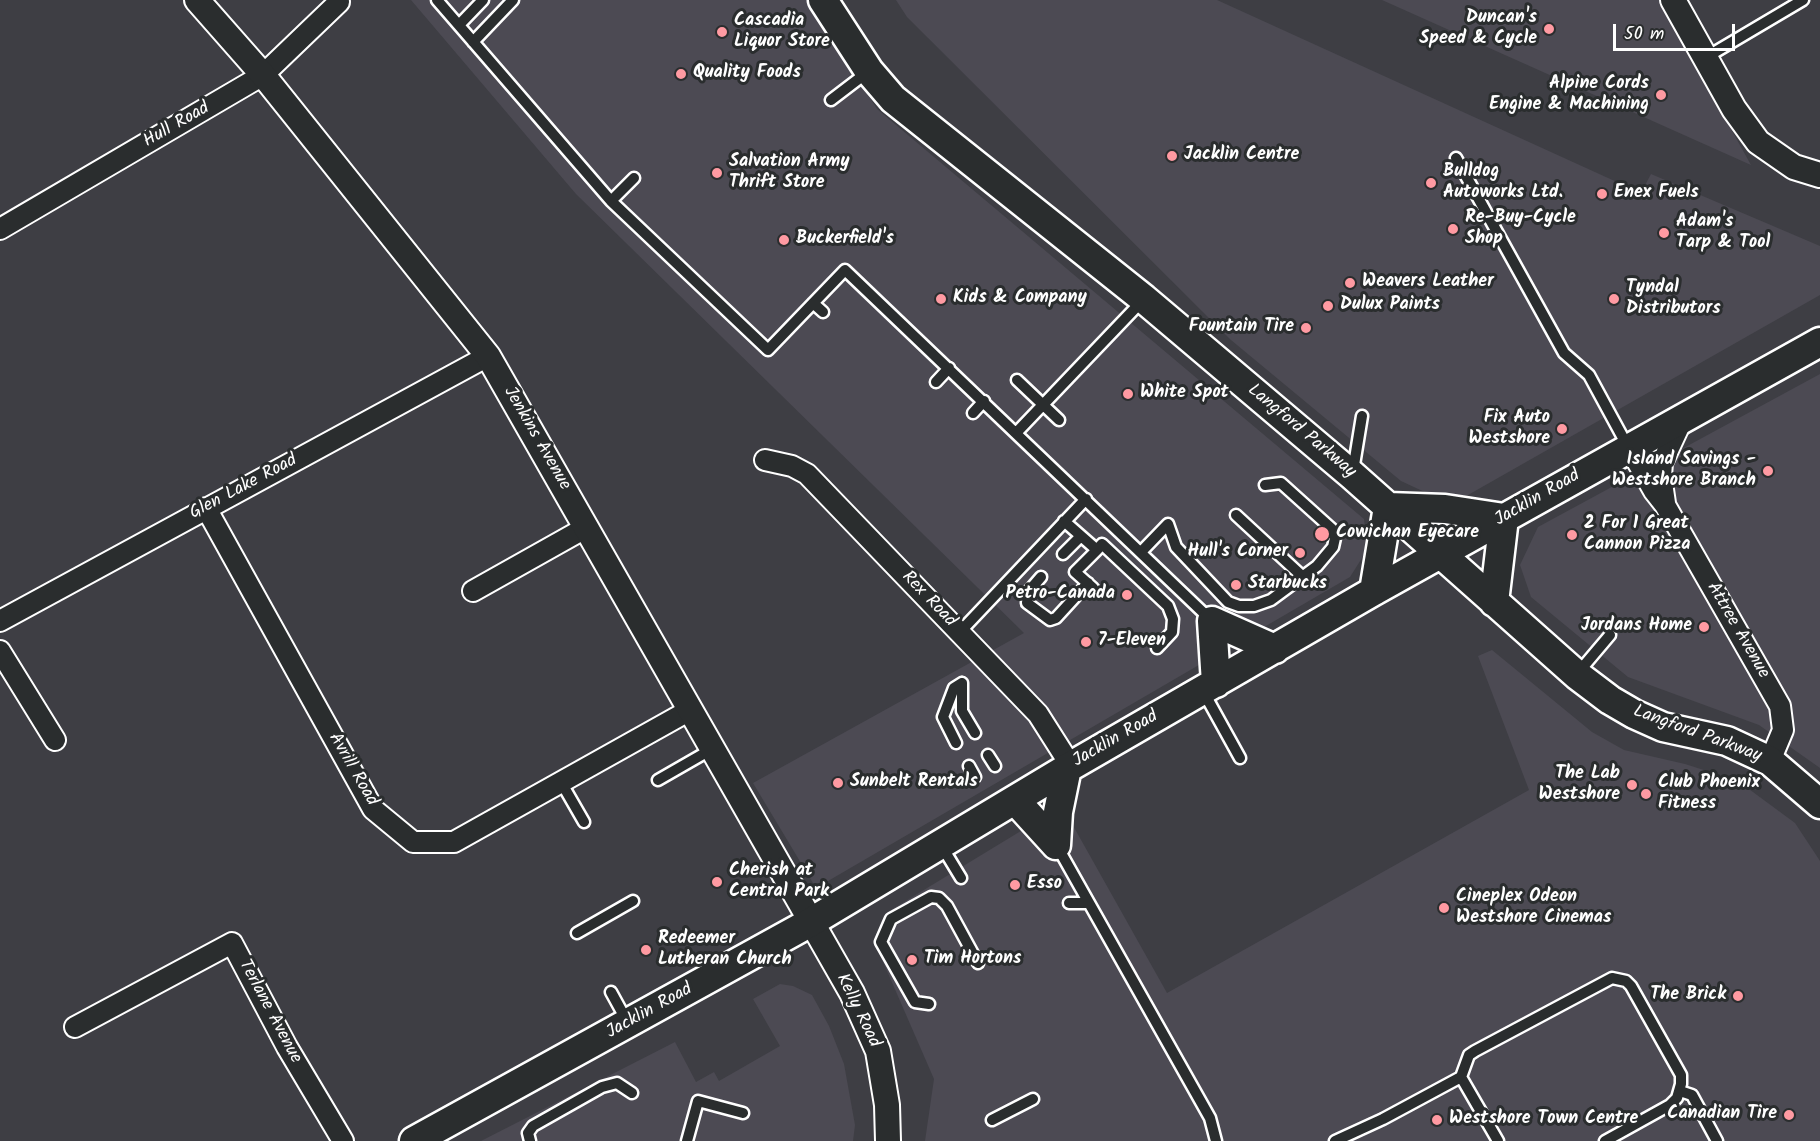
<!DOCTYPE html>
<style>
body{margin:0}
#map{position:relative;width:1820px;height:1141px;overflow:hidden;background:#3e3e44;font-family:Kalam,sans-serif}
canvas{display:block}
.scale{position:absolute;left:1613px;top:24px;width:122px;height:27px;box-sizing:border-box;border:3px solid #fff;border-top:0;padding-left:8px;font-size:18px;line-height:21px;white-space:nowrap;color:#fff;-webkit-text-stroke:4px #2a2d2e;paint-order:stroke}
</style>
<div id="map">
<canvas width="1820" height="1141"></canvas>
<div class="scale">50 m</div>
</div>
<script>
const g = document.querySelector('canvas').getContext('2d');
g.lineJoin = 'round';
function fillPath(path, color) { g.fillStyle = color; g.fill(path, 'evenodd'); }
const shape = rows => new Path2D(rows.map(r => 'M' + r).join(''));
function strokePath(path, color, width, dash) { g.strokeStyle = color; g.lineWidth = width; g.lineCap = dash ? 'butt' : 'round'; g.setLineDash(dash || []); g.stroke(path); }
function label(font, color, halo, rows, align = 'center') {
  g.font = font + ' Kalam,sans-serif'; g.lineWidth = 6; g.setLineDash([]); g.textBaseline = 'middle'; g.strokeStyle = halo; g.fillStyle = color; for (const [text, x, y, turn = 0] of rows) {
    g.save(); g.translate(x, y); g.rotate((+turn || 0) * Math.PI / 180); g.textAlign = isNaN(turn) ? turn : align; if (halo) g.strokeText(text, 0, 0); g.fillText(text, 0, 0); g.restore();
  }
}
const built = shape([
 [411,0,807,0,877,109,1364,519,1367,550,1350,577,816,888,753,783,1024,633,576,194],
 [896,0,1217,0,1641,193,1651,174,1820,246,1820,295,1468,495,1431,495,1401,481,1231,340,907,17],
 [1382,0,1659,0,1751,165],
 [1820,374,1820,768,1759,725,1628,677,1531,597,1520,565,1538,527],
 [1492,650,1592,732,1624,750,1685,764,1738,781,1795,823,1820,861,1820,1141,925,1141,934,1079,874,941,886,913,1062,806,1167,993,1529,790,1478,656],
 [780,984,793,986,812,995,829,1026,844,1064,855,1125,853,1141,481,1141,675,1042,696,1082,714,1072,719,1081,780,1046,753,999]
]);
const service = shape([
 [437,0,611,201,768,350,845,270,1211,620],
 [459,25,483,0],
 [473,42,513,0],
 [1705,58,1803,0],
 [831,100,869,71],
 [1456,158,1564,353,1589,375,1628,447],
 [611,201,634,178],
 [813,303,823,312],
 [1017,380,1059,420],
 [936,382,949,368],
 [973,413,984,401],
 [1017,432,1143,300],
 [1353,471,1362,416],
 [1236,515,1303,577],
 [1064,521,1097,550,1102,544,1168,606,1173,619,1172,632,1157,648],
 [1141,552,1168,524,1176,547,1228,602,1239,606,1254,606,1271,600,1317,566,1333,547,1335,538,1332,529,1281,483,1265,485],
 [1063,554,1081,536],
 [1041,577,1028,592,1027,603,1050,620,1056,618,1088,583],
 [1093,588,1075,572,1097,550],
 [959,633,1086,499],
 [1577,674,1610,635],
 [962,683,962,711,975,733],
 [1203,691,1240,758],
 [956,743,943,717,954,688,962,683],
 [988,755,995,766],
 [969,766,975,777],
 [658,780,712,749],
 [561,782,584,822],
 [941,845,961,878],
 [1057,846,1210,1118,1216,1141],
 [1069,903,1089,903],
 [577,933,633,901],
 [611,992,628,1023],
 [929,1004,915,1002,881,942,891,919,931,897,939,898,947,906,978,963],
 [1461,1077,1498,1141],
 [1680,1091,1692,1095,1717,1141],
 [992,1120,1033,1099],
 [530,1141,528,1133,533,1126,602,1087,617,1083,632,1093],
 [687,1141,698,1101,743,1113],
 [1335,1141,1383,1119,1461,1077,1469,1055,1475,1051,1612,978,1626,981,1631,986,1681,1075,1681,1084,1677,1098,1670,1105,1605,1141]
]);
const minor = shape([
 [0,229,263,75,339,2],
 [1629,447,1654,491,1665,505,1780,706,1783,730,1770,761],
 [765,460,792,466,807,474,1038,714,1071,766],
 [1665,503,1661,476,1662,463,1682,420],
 [206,508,373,809,413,842,454,842,690,710],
 [473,591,587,527],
 [0,621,488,356],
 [0,651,55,740],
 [75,1027,232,943,287,1047,343,1141]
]);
const tertiary = shape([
 [197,0,263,75,488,356,852,993,878,1051,887,1105,888,1141],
 [1673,0,1734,109,1758,142,1794,167,1820,175]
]);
const secondary = shape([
 [823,0,869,71,893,99,1144,299,1352,475,1577,675,1610,700,1634,714,1663,727,1727,741,1770,761,1820,804],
 [1388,507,1445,509,1504,518],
 [1374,591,1388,507],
 [1494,602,1504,518],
 [1216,683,1212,621,1275,649],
 [1015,800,1056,845],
 [1056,845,1058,812,1067,768],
 [414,1141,811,922,1071,766,1374,591,1820,342]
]);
const markers = [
 [1549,29,6,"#ff9aa2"],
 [722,32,6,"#ff9aa2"],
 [681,74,6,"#ff9aa2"],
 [1661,95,6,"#ff9aa2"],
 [1172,156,6,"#ff9aa2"],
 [717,173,6,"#ff9aa2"],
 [1431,183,6,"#ff9aa2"],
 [1602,194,6,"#ff9aa2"],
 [1453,229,6,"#ff9aa2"],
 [1664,233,6,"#ff9aa2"],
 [784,240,6,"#ff9aa2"],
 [1350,283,6,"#ff9aa2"],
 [941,299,6,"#ff9aa2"],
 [1614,299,6,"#ff9aa2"],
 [1328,306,6,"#ff9aa2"],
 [1306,328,6,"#ff9aa2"],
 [1128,394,6,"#ff9aa2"],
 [1562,429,6,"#ff9aa2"],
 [1768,471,6,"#ff9aa2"],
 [1322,534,8,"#ff9aa2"],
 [1572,535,6,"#ff9aa2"],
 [1300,553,6,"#ff9aa2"],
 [1236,585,6,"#ff9aa2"],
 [1127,595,6,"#ff9aa2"],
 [1704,627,6,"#ff9aa2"],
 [1086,642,6,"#ff9aa2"],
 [838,783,6,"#ff9aa2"],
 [1632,785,6,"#ff9aa2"],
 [1646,794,6,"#ff9aa2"],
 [717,882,6,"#ff9aa2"],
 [1015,885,6,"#ff9aa2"],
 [1444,908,6,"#ff9aa2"],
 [646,950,6,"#ff9aa2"],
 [912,960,6,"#ff9aa2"],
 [1738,996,6,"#ff9aa2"],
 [1789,1115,6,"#ff9aa2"],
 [1437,1120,6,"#ff9aa2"]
];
const poiNames = [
 ["Duncan's",1537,19,"right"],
 ["Speed & Cycle",1537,40,"right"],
 ["Cascadia",734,22],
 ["Liquor Store",734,43],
 ["Quality Foods",693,74],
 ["Alpine Cords",1649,85,"right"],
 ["Engine & Machining",1649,106,"right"],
 ["Jacklin Centre",1184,156],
 ["Salvation Army",729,163],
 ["Thrift Store",729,184],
 ["Bulldog",1443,173],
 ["Autoworks Ltd.",1443,194],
 ["Enex Fuels",1614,194],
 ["Re-Buy-Cycle",1465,219],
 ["Shop",1465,240],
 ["Adam's",1676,223],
 ["Tarp & Tool",1676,244],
 ["Buckerfield's",796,240],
 ["Weavers Leather",1362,283],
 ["Tyndal",1626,289],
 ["Distributors",1626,310],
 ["Kids & Company",953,299],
 ["Dulux Paints",1340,306],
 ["Fountain Tire",1294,328,"right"],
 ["White Spot",1140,394],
 ["Fix Auto",1550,419,"right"],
 ["Westshore",1550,440,"right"],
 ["Island Savings -",1756,461,"right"],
 ["Westshore Branch",1756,482,"right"],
 ["2 For 1 Great",1584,525],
 ["Cannon Pizza",1584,546],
 ["Cowichan Eyecare",1336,534],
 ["Hull's Corner",1288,553,"right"],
 ["Starbucks",1248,585],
 ["Petro-Canada",1115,595,"right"],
 ["Jordans Home",1692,627,"right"],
 ["7-Eleven",1098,642],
 ["The Lab",1620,775,"right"],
 ["Westshore",1620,796,"right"],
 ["Sunbelt Rentals",850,783],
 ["Club Phoenix",1658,784],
 ["Fitness",1658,805],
 ["Cherish at",729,872],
 ["Central Park",729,893],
 ["Esso",1027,885],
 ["Cineplex Odeon",1456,898],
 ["Westshore Cinemas",1456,919],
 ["Redeemer",658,940],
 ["Lutheran Church",658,961],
 ["Tim Hortons",924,960],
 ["The Brick",1726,996,"right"],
 ["Canadian Tire",1777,1115,"right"],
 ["Westshore Town Centre",1449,1120]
];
const streetNames = [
 ["Hull Road",177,126,-30],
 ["Langford Parkway",1301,432,40],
 ["Jenkins Avenue",536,439,60],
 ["Glen Lake Road",244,488,-28],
 ["Jacklin Road",1538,499,-30],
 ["Rex Road",928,600,46],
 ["Attree Avenue",1737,631,60],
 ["Langford Parkway",1697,735,20],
 ["Jacklin Road",1116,740,-30],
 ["Avrill Road",352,770,60],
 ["Kelly Road",857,1011,64],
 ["Terlane Avenue",269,1012,62],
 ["Jacklin Road",650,1012,-29]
];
fillPath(built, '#4c4a53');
strokePath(service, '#fff', 15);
strokePath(minor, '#fff', 24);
strokePath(tertiary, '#fff', 28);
strokePath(secondary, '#fff', 33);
strokePath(service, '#2a2d2e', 10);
strokePath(minor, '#2a2d2e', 20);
strokePath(tertiary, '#2a2d2e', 24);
strokePath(secondary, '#2a2d2e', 28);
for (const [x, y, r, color] of markers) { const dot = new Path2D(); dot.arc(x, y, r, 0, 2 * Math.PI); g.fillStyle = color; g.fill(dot); strokePath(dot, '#2a2d2e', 2); }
label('bold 18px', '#fff', '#2a2d2e', poiNames, 'left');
label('18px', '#fff', '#2a2d2e', streetNames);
</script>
